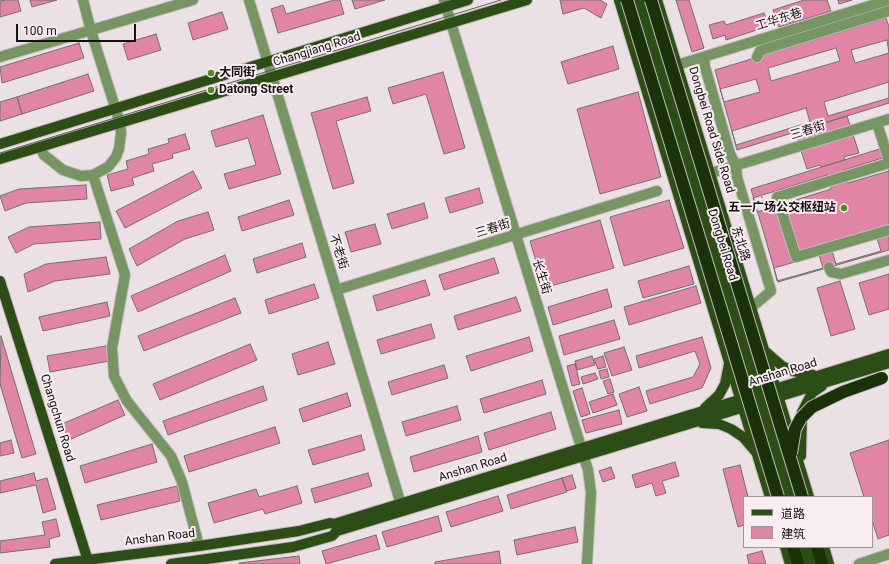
<!DOCTYPE html>
<meta charset="utf-8">
<style>
body{margin:0}
#map{position:relative;width:889px;height:564px;overflow:hidden;background:#ebe0e3;font-family:Roboto,"Noto Sans SC",sans-serif}
canvas{display:block}
.legend{position:absolute;left:743px;top:496px;width:130px;height:52px;box-sizing:border-box;background:#f9edf1;border:1px solid #9e9598;margin:0;padding:5px 7px;list-style:none;font-size:12px;color:#151113}
.legend li{display:flex;align-items:center;gap:8px;height:20px}
.legend b{width:20px;border:1px solid #9e9598}
.scale{position:absolute;left:16px;top:24px;width:120px;height:18px;box-sizing:border-box;border:2px solid #151113;border-top:0;padding-left:5px;font-size:12px;line-height:14px;white-space:nowrap;color:#151113;-webkit-text-stroke:3px #f9edf1;paint-order:stroke}
</style>
<div id="map">
<canvas width="889" height="564"></canvas>
<ul class="legend">
<li><b style="height:5px;background:#2d4d16"></b>道路</li>
<li><b style="height:11px;background:#e085a6"></b>建筑</li>
</ul>
<div class="scale">100 m</div>
</div>
<script>
const g = document.querySelector('canvas').getContext('2d');
g.lineJoin = 'round';
function fillPath(path, color) { g.fillStyle = color; g.fill(path, 'evenodd'); }
const shape = rows => new Path2D(rows.map(r => 'M' + r).join(''));
function strokePath(path, color, width, dash) { g.strokeStyle = color; g.lineWidth = width; g.lineCap = dash ? 'butt' : 'round'; g.setLineDash(dash || []); g.stroke(path); }
function label(font, color, halo, rows, align = 'center') {
  g.font = font + ' Roboto,"Noto Sans SC",sans-serif'; g.lineWidth = 4; g.setLineDash([]); g.textBaseline = 'middle'; g.strokeStyle = halo; g.fillStyle = color; for (const [text, x, y, turn = 0] of rows) {
    g.save(); g.translate(x, y); g.rotate((+turn || 0) * Math.PI / 180); g.textAlign = isNaN(turn) ? turn : align; if (halo) g.strokeText(text, 0, 0); g.fillText(text, 0, 0); g.restore();
  }
}
const building = shape([
 [5,0,18,0,21,11,0,17,0,1,5,0],
 [30,0,57,0,32,7,30,0],
 [334,0,340,0,344,14,278,33,271,9,283,5,286,14,334,0],
 [352,0,385,0,355,9,352,0],
 [560,0,600,0,607,4,601,18,584,8,563,14,560,0],
 [676,0,689,0,704,48,692,52,676,0],
 [804,0,827,0,831,11,779,27,773,10,804,0],
 [838,0,852,0,839,4,838,0],
 [222,12,228,29,193,40,188,23,222,12],
 [764,13,769,26,726,40,725,35,713,39,709,25,724,21,726,25,764,13],
 [886,18,889,27,889,103,737,150,715,70,886,18],
 [156,34,161,50,128,60,123,44,156,34],
 [887,40,889,53,855,63,851,50,887,40],
 [79,43,84,58,2,83,0,67,79,43],
 [613,46,619,69,568,84,561,62,613,46],
 [836,48,840,61,771,81,768,68,836,48],
 [443,72,465,148,444,154,426,94,393,104,388,88,443,72],
 [88,74,94,91,22,114,17,97,88,74],
 [756,79,760,92,724,102,720,89,756,79],
 [889,82,889,98,828,116,824,102,889,82],
 [638,92,661,177,600,194,577,109,638,92],
 [17,97,22,114,0,121,0,102,17,97],
 [367,97,371,111,336,121,354,183,333,189,311,113,367,97],
 [806,108,810,122,736,145,732,131,806,108],
 [263,115,281,174,229,189,224,174,256,165,248,138,216,147,211,131,263,115],
 [847,116,859,153,844,157,845,160,821,167,820,165,807,169,795,132,847,116],
 [185,134,190,149,172,154,173,158,152,164,154,171,132,178,134,185,111,191,107,175,128,169,126,161,149,154,148,149,169,143,168,139,185,134],
 [889,146,889,250,778,282,751,189,889,146],
 [889,156,889,171,848,183,844,170,889,156],
 [193,171,202,188,125,228,116,211,193,171],
 [827,175,831,189,757,212,753,198,827,175],
 [86,185,87,199,26,203,5,211,0,196,19,189,86,185],
 [479,188,483,203,450,213,445,198,479,188],
 [289,200,294,215,242,231,238,217,289,200],
 [669,200,684,248,624,266,610,217,669,200],
 [424,203,428,218,392,229,387,214,424,203],
 [208,212,214,230,185,239,137,266,129,249,178,221,208,212],
 [600,220,614,268,544,288,530,241,600,220],
 [100,222,101,239,34,244,16,253,8,237,29,227,100,222],
 [375,224,381,244,351,252,345,232,375,224],
 [877,238,881,251,836,264,832,251,877,238],
 [302,243,306,257,257,273,253,259,302,243],
 [225,255,231,271,138,312,131,296,225,255],
 [819,255,823,268,777,281,774,268,819,255],
 [106,257,110,274,55,281,28,292,24,274,46,264,106,257],
 [494,258,499,273,444,290,439,275,494,258],
 [689,266,694,284,643,298,638,281,689,266],
 [889,274,889,309,869,315,859,283,889,274],
 [425,280,430,295,377,311,373,296,425,280],
 [840,281,855,329,831,336,817,288,840,281],
 [314,284,319,298,269,314,265,300,314,284],
 [696,286,701,303,629,325,624,307,696,286],
 [607,289,612,307,553,325,548,307,607,289],
 [516,297,521,311,458,330,454,316,516,297],
 [235,298,241,313,144,351,138,336,235,298],
 [107,302,110,316,43,331,39,317,107,302],
 [614,320,620,339,564,355,559,336,614,320],
 [431,324,435,338,381,354,377,340,431,324],
 [1,336,36,454,22,458,0,384,1,336],
 [529,337,533,351,471,371,466,356,529,337],
 [702,337,711,368,702,388,650,404,646,391,693,377,700,364,695,351,639,368,636,356,702,337],
 [328,342,335,364,298,375,292,354,328,342],
 [250,344,257,360,160,400,153,384,250,344],
 [106,346,109,361,50,372,47,356,106,346],
 [624,347,632,370,612,376,604,353,624,347],
 [592,356,595,365,577,370,575,361,592,356],
 [603,356,606,367,598,369,594,359,603,356],
 [575,364,580,384,572,386,567,366,575,364],
 [444,365,448,378,392,395,388,382,444,365],
 [607,369,609,377,601,379,599,371,607,369],
 [595,373,598,379,583,384,581,377,595,373],
 [610,379,614,392,608,394,603,381,610,379],
 [542,380,546,394,484,413,480,399,542,380],
 [263,386,267,400,168,435,163,421,263,386],
 [639,387,647,411,627,417,619,394,639,387],
 [582,388,590,414,581,417,573,391,582,388],
 [347,393,351,406,303,422,299,409,347,393],
 [613,394,617,405,593,413,589,402,613,394],
 [118,400,125,415,69,440,62,424,118,400],
 [457,406,461,420,406,436,402,422,457,406],
 [619,410,622,424,586,433,582,420,619,410],
 [551,412,556,429,489,450,484,433,551,412],
 [275,427,280,443,189,472,184,456,275,427],
 [361,435,365,450,313,465,308,450,361,435],
 [478,436,482,452,414,472,410,457,478,436],
 [11,440,14,453,0,456,0,443,11,440],
 [889,440,889,535,878,539,872,520,872,497,864,497,850,453,889,440],
 [152,444,157,462,85,483,80,466,152,444],
 [675,462,679,476,662,481,666,493,656,496,652,483,636,488,632,475,675,462],
 [740,465,748,497,744,497,744,525,738,527,723,469,740,465],
 [611,467,615,478,603,482,599,471,611,467],
 [34,473,36,481,47,478,56,509,43,513,36,485,0,493,0,481,34,473],
 [368,473,372,486,315,503,311,489,368,473],
 [572,475,576,488,566,491,562,478,572,475],
 [562,478,567,492,511,509,507,495,562,478],
 [177,486,180,501,101,520,97,505,177,486],
 [297,486,302,503,265,514,263,509,214,523,208,503,256,489,259,497,297,486],
 [498,496,503,511,451,527,446,512,498,496],
 [438,516,442,531,387,547,382,532,438,516],
 [56,519,60,536,49,539,50,547,0,553,0,541,45,535,42,522,56,519],
 [575,527,578,542,517,555,514,540,575,527],
 [376,535,380,549,326,564,322,551,376,535],
 [499,551,501,564,435,564,435,562,499,551],
 [762,551,766,564,749,564,747,555,762,551],
 [299,556,300,564,239,564,239,563,299,556]
]);
const path = shape([
 [752,194,760,191,765,209],
 [755,203,763,201]
]);
const minor = shape([
 [249,0,403,511],
 [444,0,588,470,591,493,587,564],
 [0,57,193,0],
 [704,57,705,67,730,154,736,165,737,177,771,291,752,307],
 [757,57,760,51,765,49,889,11],
 [677,65,889,0],
 [877,123,889,161],
 [40,147,44,155,63,170,81,176,93,175,108,167,116,157,119,149,121,133,120,123,91,31,83,0],
 [889,163,777,197,796,257,889,230],
 [711,173,889,119],
 [93,175,125,275,112,348,114,376,127,401,171,456,182,482,199,546],
 [829,267,831,272,841,274,889,260],
 [336,290,657,191],
 [859,564,889,554]
]);
const major = shape([
 [619,0,770,497],
 [634,0,785,497],
 [643,0,794,497],
 [657,0,809,497],
 [0,144,468,0],
 [0,159,527,0],
 [0,281,89,564],
 [766,352,782,366,793,371,813,375],
 [705,408,719,395,725,384,729,364],
 [702,423,719,424,731,429,743,437,755,451],
 [801,456,802,412,812,393,822,386],
 [785,547,790,564],
 [800,547,805,564],
 [810,547,815,564],
 [824,547,829,564],
 [55,564,199,546,299,531,330,523,334,524,889,354],
 [171,564,293,547,332,536,337,531,889,363]
]);
const highway = shape([
 [793,547,798,564],
 [817,547,822,564]
]);
const tram = shape([
 [0,153,501,0]
]);
const highwayBridge = shape([
 [627,0,778,497],
 [651,0,802,497],
 [791,453,795,429,801,418,812,407,843,392,882,378]
]);
const markers = [
 [211,73,4,"#538b27"],
 [211,90,4,"#538b27"],
 [844,208,4,"#538b27"]
];
const streetNames = [
 ["工华东巷",779,20,-17],
 ["Changjiang Road",317,50,-17],
 ["Dongbei Road Side Road",711,130,73],
 ["三春街",808,131,-17],
 ["三春街",493,229,-17],
 ["东北路",740,244,73],
 ["Dongbei Road",722,245,73],
 ["不老街",338,252,73],
 ["长生街",541,277,73],
 ["Anshan Road",783,373,-17],
 ["Changchun Road",57,418,73],
 ["Anshan Road",473,468,-17],
 ["Anshan Road",160,538,-7]
];
const poiNames = [
 ["大同街",219,73],
 ["Datong Street",219,90],
 ["五一广场公交枢纽站",836,208,"right"]
];
fillPath(building, '#e085a6');
strokePath(building, '#776e71', 1);
strokePath(minor, '#c4bbbe', 12);
strokePath(major, '#c4bbbe', 12);
strokePath(highway, '#c4bbbe', 14);
strokePath(path, '#9f9699', 1.5, [4, 2]);
strokePath(minor, '#769563', 10);
strokePath(major, '#2d4d16', 10);
strokePath(highway, '#1a3209', 12);
strokePath(tram, '#625b5e', 1);
strokePath(highwayBridge, '#c4bbbe', 14, []);
strokePath(highwayBridge, '#1a3209', 12);
for (const [x, y, r, color] of markers) { const dot = new Path2D(); dot.arc(x, y, r, 0, 2 * Math.PI); g.fillStyle = color; g.fill(dot); strokePath(dot, '#f9edf1', 1.5); }
label('12px', '#151113', '#f9edf1', streetNames);
label('bold 12px', '#151113', '#f9edf1', poiNames, 'left');
</script>
